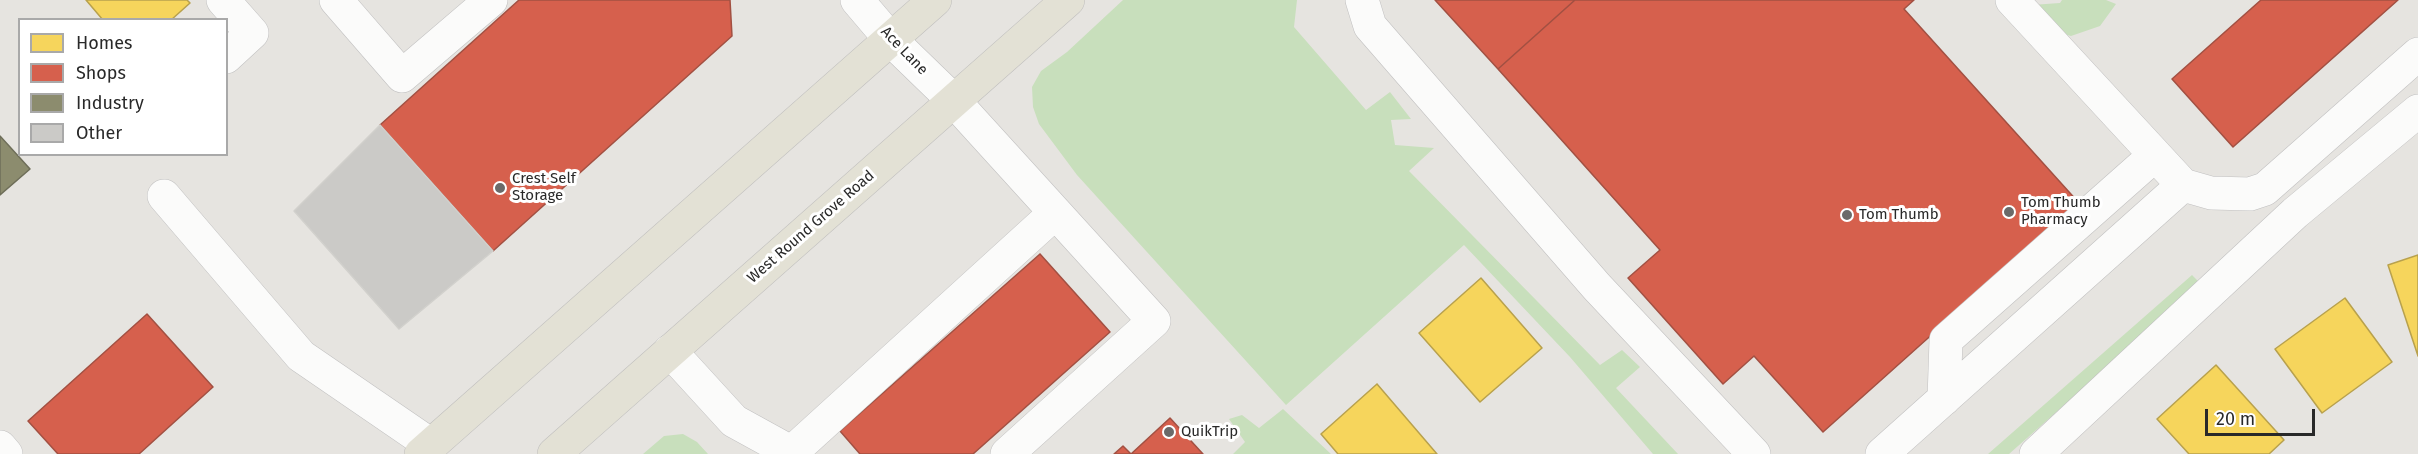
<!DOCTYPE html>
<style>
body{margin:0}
#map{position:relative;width:2418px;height:454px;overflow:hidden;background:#e6e4e0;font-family:"Fira Sans",sans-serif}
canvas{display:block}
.legend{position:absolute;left:18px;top:18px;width:210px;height:138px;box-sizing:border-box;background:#fff;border:2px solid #a9a9a9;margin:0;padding:8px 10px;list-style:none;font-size:18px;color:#292929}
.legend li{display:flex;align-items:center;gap:12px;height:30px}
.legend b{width:30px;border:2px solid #a9a9a9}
.scale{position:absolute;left:2205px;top:409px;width:110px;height:27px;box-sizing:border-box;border:3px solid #292929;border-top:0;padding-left:8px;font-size:18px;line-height:21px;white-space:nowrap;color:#292929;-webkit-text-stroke:4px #fff;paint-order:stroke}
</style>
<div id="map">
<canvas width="2418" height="454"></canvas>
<ul class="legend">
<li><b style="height:16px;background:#f6d55c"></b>Homes</li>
<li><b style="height:16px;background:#d6604d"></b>Shops</li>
<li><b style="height:16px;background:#8c8c6e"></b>Industry</li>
<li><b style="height:16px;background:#cbcac7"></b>Other</li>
</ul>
<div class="scale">20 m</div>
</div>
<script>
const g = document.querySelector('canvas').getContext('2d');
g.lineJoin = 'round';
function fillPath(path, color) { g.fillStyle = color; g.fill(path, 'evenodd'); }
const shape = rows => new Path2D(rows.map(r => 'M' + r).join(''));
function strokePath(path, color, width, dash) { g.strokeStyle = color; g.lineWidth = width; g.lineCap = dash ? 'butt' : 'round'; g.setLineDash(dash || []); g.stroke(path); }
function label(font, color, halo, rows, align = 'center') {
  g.font = font + ' "Fira Sans",sans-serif'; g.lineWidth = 6; g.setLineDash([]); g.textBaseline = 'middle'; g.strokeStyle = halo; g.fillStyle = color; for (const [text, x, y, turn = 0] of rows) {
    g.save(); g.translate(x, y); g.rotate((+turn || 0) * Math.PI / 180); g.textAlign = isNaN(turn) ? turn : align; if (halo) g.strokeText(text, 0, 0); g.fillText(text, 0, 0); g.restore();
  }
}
const green = shape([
 [1123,0,1297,0,1294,27,1366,110,1390,92,1411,119,1391,120,1395,145,1434,148,1409,171,1600,365,1622,350,1640,367,1616,388,1678,454,1653,454,1570,357,1464,245,1286,405,1077,175,1039,124,1033,107,1032,87,1041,71,1067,52],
 [2062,0,2106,0,2116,4,2100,26,2071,36,2043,28,2032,5,2060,3],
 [2192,275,2201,284,2009,454,1988,454],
 [1283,409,1331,454,1233,454,1245,442,1229,419,1242,415,1259,428],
 [683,434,697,442,708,454,643,454,664,436]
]);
const homes = shape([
 [86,0,187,0,190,3,171,20,103,20,86,0],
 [2418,255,2418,356,2388,265,2418,255],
 [1481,278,1542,348,1480,402,1419,333,1481,278],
 [2345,298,2392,362,2322,413,2275,349,2345,298],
 [2216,365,2284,440,2269,454,2189,454,2157,419,2216,365],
 [1377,384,1437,454,1338,454,1321,434,1377,384]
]);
const shops = shape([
 [519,0,730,0,732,36,493,251,380,125,519,0],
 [1435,0,1575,0,1498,69,1435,0],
 [1575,0,1914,0,1904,9,2079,203,1823,432,1754,356,1723,384,1628,278,1660,250,1498,69,1575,0],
 [2261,0,2398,0,2233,147,2172,79,2261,0],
 [1040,254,1110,332,973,454,860,454,840,431,1040,254],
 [147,314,213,387,139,454,58,454,28,421,147,314],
 [1170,418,1203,454,1114,454,1123,446,1131,454,1170,418]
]);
const industry = shape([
 [0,136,30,169,0,195,0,136]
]);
const building = shape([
 [380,125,493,251,399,329,294,211,380,125]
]);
const minor = shape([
 [223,0,252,33,226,57],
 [336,0,402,76,491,0],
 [857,0,891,40,954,101,1154,321,1007,454],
 [1362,0,1370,26,1597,287,1754,454],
 [2183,185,2211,193,2250,194,2265,189,2418,54],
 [164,196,301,356,431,445],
 [670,351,734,421,794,454],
 [1944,399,1946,340,2155,155],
 [0,447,6,454],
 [791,453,1055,213],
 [1882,454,2183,185,2012,0],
 [2036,454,2295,213,2418,111]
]);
const major = shape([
 [421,454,935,0],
 [554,454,1068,0]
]);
const markers = [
 [500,188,6,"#6b6a69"],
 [2009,212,6,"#6b6a69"],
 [1847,215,6,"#6b6a69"],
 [1169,432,6,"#6b6a69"]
];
const streetNames = [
 ["Ace Lane",904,51,46],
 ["West Round Grove Road",811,227,-41]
];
const poiNames = [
 ["Crest Self",512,179],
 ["Storage",512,196],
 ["Tom Thumb",2021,203],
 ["Pharmacy",2021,220],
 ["Tom Thumb",1859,215],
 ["QuikTrip",1181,432]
];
fillPath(green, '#c8dfbc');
fillPath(homes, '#f6d55c');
strokePath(homes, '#b8a14d', 1.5);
fillPath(shops, '#d6604d');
strokePath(shops, '#a25042', 1.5);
fillPath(industry, '#8c8c6e');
strokePath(industry, '#6e6e59', 1.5);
fillPath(building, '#cbcac7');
strokePath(building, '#d1d0cc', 1.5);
strokePath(minor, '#c1c0c0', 34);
strokePath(major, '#bfbebd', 34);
strokePath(minor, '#fbfbfa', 33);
strokePath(major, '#e3e1d5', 33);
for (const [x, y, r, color] of markers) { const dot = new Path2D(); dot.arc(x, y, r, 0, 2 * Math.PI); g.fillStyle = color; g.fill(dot); strokePath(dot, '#fff', 2); }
label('15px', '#292929', '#fff', streetNames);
label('15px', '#292929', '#fff', poiNames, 'left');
</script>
